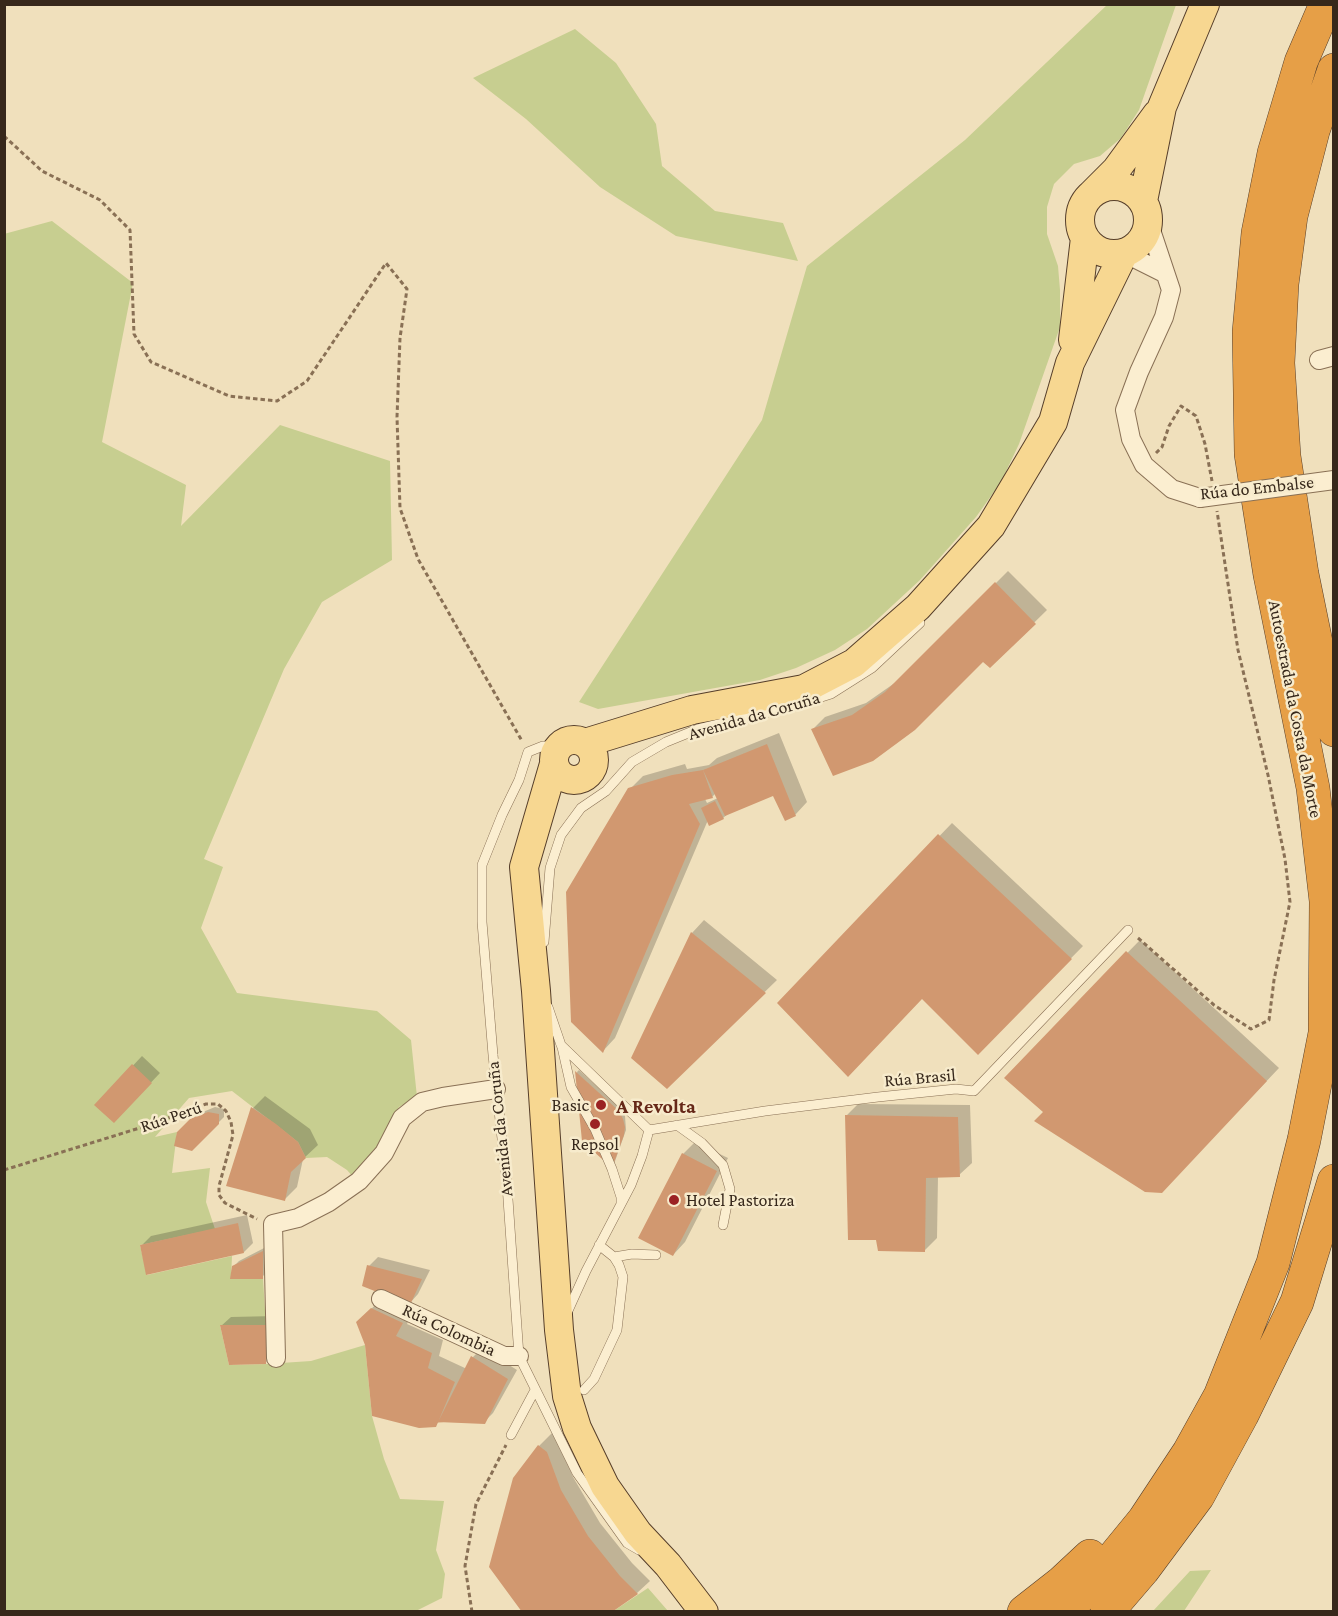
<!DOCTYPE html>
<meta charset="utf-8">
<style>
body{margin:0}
#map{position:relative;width:1338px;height:1616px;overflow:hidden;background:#f0e0bc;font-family:"Crimson Pro",serif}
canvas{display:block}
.frame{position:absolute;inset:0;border:6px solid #37281b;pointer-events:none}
</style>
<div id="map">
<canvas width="1338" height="1616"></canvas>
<div class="frame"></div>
</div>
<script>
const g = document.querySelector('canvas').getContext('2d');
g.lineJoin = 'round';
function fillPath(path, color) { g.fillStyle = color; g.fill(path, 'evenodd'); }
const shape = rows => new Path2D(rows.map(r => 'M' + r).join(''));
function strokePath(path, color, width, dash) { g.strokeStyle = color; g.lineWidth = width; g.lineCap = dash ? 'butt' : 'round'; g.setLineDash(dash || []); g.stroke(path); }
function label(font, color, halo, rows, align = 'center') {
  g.font = font + ' "Crimson Pro",serif'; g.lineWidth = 5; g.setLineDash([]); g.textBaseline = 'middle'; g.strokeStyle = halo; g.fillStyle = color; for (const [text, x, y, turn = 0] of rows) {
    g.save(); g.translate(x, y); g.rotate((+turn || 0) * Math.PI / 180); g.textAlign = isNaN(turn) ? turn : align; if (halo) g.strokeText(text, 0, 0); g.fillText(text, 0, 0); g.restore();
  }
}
const green = shape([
 [1107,5,1176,5,1139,110,1121,138,1100,156,1074,164,1054,184,1047,207,1047,234,1058,266,1060,290,1060,327,1019,444,1001,482,976,517,920,580,867,629,835,650,796,668,760,680,598,709,579,702,762,420,807,266,965,140],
 [575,29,616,63,656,124,662,166,715,211,783,223,798,261,676,236,600,187,526,119,473,78],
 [52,221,133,283,102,442,186,485,181,526,280,425,390,461,392,560,322,602,284,669,204,859,223,867,201,928,237,993,377,1011,411,1040,417,1097,399,1107,382,1141,353,1177,347,1170,327,1157,306,1158,298,1142,232,1091,189,1098,155,1137,177,1132,172,1173,210,1168,206,1202,215,1229,140,1245,147,1275,232,1256,231,1279,263,1279,266,1325,220,1325,229,1365,266,1364,311,1361,365,1345,372,1416,384,1459,400,1499,444,1501,436,1550,445,1574,442,1598,416,1611,5,1612,4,234],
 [1211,1570,1184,1611,1153,1611,1190,1571],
 [648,1588,668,1611,612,1612]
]);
const shadow = shape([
 [1008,571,1047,610,990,666,983,660,914,729,813,729,825,717,866,703,899,680],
 [779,733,807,802,795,815,773,794,729,813,723,818,708,820,615,1038,603,1051,630,789,643,776,685,764,687,769,709,765,717,758],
 [716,793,718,798,707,803,705,799,712,797],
 [952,823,1083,946,978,1053,922,997,779,1003],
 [704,920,777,980,667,1087,632,1058,692,933],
 [1140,940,1279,1068,1174,1179,1006,1077],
 [142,1056,160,1073,123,1112,96,1105],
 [579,1070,621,1108,625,1116,626,1130,614,1164,583,1140,577,1072],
 [265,1096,310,1129,318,1145,303,1159,297,1187,285,1199,228,1185,253,1108],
 [858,1104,970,1105,972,1163,959,1175,938,1176,937,1238,925,1250,846,1116],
 [215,1107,224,1109,224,1117,192,1149,179,1133,198,1114],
 [695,1142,728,1158,685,1242,673,1255,683,1154],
 [247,1215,253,1243,244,1252,142,1245,151,1236],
 [268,1246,268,1271,262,1277,233,1267,239,1261],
 [378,1257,430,1270,418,1294,409,1304,369,1266],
 [385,1296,414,1310,407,1324,443,1340,439,1356,467,1369,473,1357,482,1348,517,1370,493,1413,484,1422,440,1421,435,1425,370,1310],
 [275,1316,275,1354,265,1363,221,1326,231,1317],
 [552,1433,559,1439,573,1477,600,1523,632,1563,650,1581,637,1593,609,1612,514,1478,539,1446]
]);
const building = shape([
 [995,582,1036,624,990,668,983,662,915,730,873,761,833,776,811,729,852,715,885,692],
 [767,744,796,816,785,821,773,796,725,816,703,770],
 [703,770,713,798,689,804,700,824,603,1053,571,1022,566,892,628,788,672,775],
 [715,801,724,819,709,826,701,808],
 [938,834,1072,959,978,1055,922,999,848,1077,777,1003],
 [691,932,766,993,667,1089,631,1058],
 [1126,951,1267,1081,1162,1193,1145,1192,1034,1121,1043,1112,1004,1078],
 [132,1064,152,1083,114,1123,94,1105],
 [575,1071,619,1111,623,1119,625,1127,624,1135,612,1168,582,1141],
 [251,1107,276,1124,298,1142,306,1158,291,1172,285,1201,226,1186],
 [208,1112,219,1114,219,1124,192,1151,174,1146,177,1132,190,1119],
 [845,1115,958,1117,960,1177,926,1178,925,1252,878,1251,876,1240,848,1240],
 [682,1153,717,1171,673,1256,638,1238],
 [238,1223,244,1253,146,1275,140,1245],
 [263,1251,263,1279,230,1279,232,1266],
 [367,1265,422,1279,410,1305,362,1286],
 [371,1308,403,1323,396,1336,432,1353,428,1368,455,1382,436,1427,419,1428,372,1416,365,1345,356,1322],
 [220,1325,266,1325,266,1364,229,1365],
 [471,1356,508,1379,485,1424,438,1422],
 [538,1445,547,1452,561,1490,588,1536,620,1576,638,1594,612,1612,522,1612,489,1567,513,1478]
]);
const path = shape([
 [4,136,42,171,100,200,130,230,134,334,151,362,229,396,277,401,307,381,386,263,407,289,400,338,397,417,400,508,418,559,522,741],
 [1156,453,1162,447,1169,426,1181,406,1196,416,1205,444,1212,481],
 [1138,938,1214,1005,1251,1029,1269,1020,1274,980,1290,902,1285,859,1268,775,1238,650,1217,511],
 [4,1170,146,1126,206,1104,218,1104,226,1111,231,1122,233,1135,219,1186,219,1195,225,1203,257,1219],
 [472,1612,465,1566,476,1504,506,1445]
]);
const lane = shape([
 [564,743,556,746,543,746,528,752,519,780,502,815,482,865,482,922,493,1055,507,1185,519,1356,577,1473,627,1543,639,1550],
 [544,942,550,868,561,835,581,808,606,791,632,762,666,742,698,729,790,707,831,694,872,668,920,623],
 [548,1007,561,1045,649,1130],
 [562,1047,571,1087,595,1129,612,1169,621,1197,621,1203],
 [677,1125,702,1143,723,1165,730,1189,723,1225],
 [649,1130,765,1111,878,1097,956,1089,974,1091,1128,930],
 [614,1257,632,1254,656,1255],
 [567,1313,586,1271,631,1185,642,1156,649,1130],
 [584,1390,594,1379,617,1330,623,1277,619,1265,614,1257,599,1245],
 [511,1435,535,1390]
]);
const street = shape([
 [1148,221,1171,290,1164,317,1139,372,1125,410,1131,439,1144,465,1172,489,1200,498],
 [1124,253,1164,273],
 [1319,360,1334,356],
 [381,1299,504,1356,519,1356],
 [276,1358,273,1224,298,1218,329,1202,359,1181,384,1153,402,1118,422,1102,443,1097,496,1089]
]);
const primary = shape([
 '1080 220a34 34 0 1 1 68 0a34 34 0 1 1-68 0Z',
 [1092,194,1116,170,1157,114],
 [1143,201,1162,107,1205,4],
 [1073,340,1085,238],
 '554 760a20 20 0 1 1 40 0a20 20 0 1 1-40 0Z',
 [585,743,692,710,804,689,854,663,918,607,991,526,1053,422,1070,363,1124,253],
 [554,764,524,867,536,991,559,1330,567,1396,577,1428,605,1486,638,1533,668,1565,704,1612]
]);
const highway = shape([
 [1334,70,1313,131,1291,216,1282,284,1278,363,1284,456,1302,574,1334,730],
 [1024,1612,1061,1583,1090,1556],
 [1066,1612,1108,1564,1144,1520,1189,1452,1220,1396,1273,1263,1304,1140,1325,1033,1326,901,1313,788,1270,575,1251,454,1249,332,1258,233,1274,153,1301,62,1326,4],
 [1107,1612,1143,1570,1198,1496,1242,1415,1297,1302,1334,1181]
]);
const streetBridge = shape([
 [1200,498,1334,480]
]);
const markers = [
 [601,1105,6,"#9b2223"],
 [595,1124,6,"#9b2223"],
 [674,1200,6,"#9b2223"]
];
const streetNames = [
 ["Rúa do Embalse",1257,488,-6],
 ["Autoestrada da Costa da Morte",1295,709,79],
 ["Avenida da Coruña",754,716,-16],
 ["Rúa Brasil",920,1078,-5],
 ["Rúa Perú",171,1117,-19],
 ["Avenida da Coruña",500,1129,-96],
 ["Rúa Colombia",449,1330,25]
];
const poiNames = [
 ["Basic",589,1105],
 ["Repsol",595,1144,"center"],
 ["Hotel Pastoriza",686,1200,"left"]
];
const neighbourhoodNames = [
 ["A Revolta",656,1107]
];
fillPath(green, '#c7ce90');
fillPath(shadow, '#0003');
fillPath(building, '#d19870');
strokePath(lane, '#897055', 10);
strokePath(street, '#897055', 20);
strokePath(primary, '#563e2a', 30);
strokePath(highway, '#563e2a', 34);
strokePath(path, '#897055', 3, [4.5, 3]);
strokePath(lane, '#fbeed0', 9);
strokePath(street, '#fbeed0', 18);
strokePath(primary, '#f7d791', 28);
strokePath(highway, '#e69f47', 33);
strokePath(streetBridge, '#897055', 20, []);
strokePath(streetBridge, '#fbeed0', 18);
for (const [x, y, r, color] of markers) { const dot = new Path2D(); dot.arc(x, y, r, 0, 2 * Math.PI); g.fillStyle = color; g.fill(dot); strokePath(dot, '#f7ebcc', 2); }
label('18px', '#37281b', '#f7ebcc', streetNames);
label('18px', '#37281b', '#f7ebcc', poiNames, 'right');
label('bold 20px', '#662818', '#f7ebcc', neighbourhoodNames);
</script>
